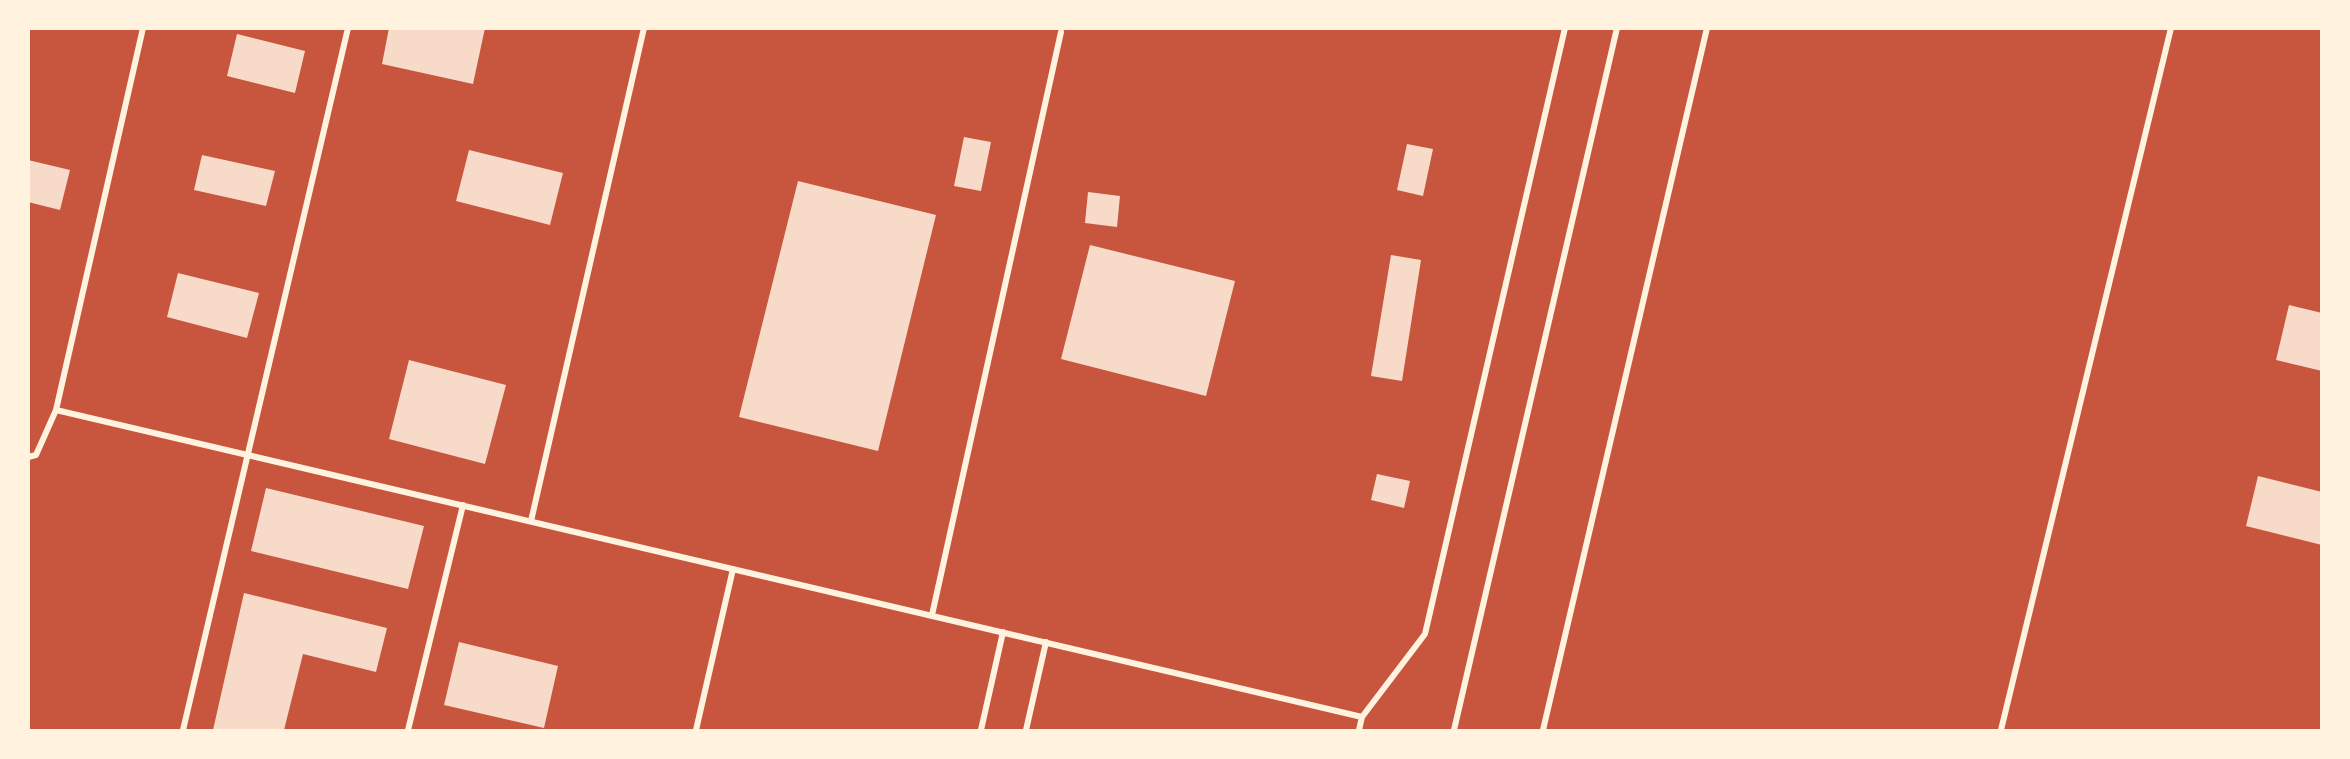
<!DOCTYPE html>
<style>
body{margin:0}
#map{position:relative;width:2350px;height:759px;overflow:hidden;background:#c8553d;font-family:"Nunito Sans",sans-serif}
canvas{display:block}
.frame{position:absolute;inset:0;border:30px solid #fff3e0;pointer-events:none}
</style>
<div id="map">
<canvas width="2350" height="759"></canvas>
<div class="frame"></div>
</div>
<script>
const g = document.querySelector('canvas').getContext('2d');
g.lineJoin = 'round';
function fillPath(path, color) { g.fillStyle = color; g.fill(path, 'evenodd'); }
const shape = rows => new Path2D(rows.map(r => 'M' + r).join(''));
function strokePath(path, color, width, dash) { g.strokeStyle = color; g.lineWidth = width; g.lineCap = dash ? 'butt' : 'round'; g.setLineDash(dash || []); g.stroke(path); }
const building = shape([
 [389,28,485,28,473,84,382,64],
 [237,34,305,51,295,93,227,76],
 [964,137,991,142,981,191,954,186],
 [1407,144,1433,149,1423,196,1397,190],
 [469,150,563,173,550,225,456,201],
 [202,155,275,171,266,206,194,190],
 [28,160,70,170,60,210,28,202],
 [798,181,936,215,878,451,739,417],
 [1088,192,1120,196,1117,227,1085,223],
 [1090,245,1235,281,1206,396,1061,359],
 [1391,255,1421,260,1402,381,1371,376],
 [178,273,259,293,247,338,167,317],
 [2289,305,2322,313,2322,371,2276,360],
 [409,360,506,385,485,464,389,439],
 [1377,474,1410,481,1404,508,1371,500],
 [2258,476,2322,492,2322,545,2246,526],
 [266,488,424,526,408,589,251,551],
 [244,593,387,628,376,672,303,654,284,730,213,730],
 [459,642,558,666,544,728,444,705]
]);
const minor = shape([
 [56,410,1362,717],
 [28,457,36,455,56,410,143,28],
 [531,521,644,28],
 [932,615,1061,32],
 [183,730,348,28],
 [408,730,463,505],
 [696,730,733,569],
 [981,730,1003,632],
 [1026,730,1046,642],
 [1359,730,1362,717,1425,634,1565,28],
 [1454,730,1617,28],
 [1543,730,1707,28],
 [2001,730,2171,28]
]);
fillPath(building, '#f7dbc8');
strokePath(minor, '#fff3e0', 6);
</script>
